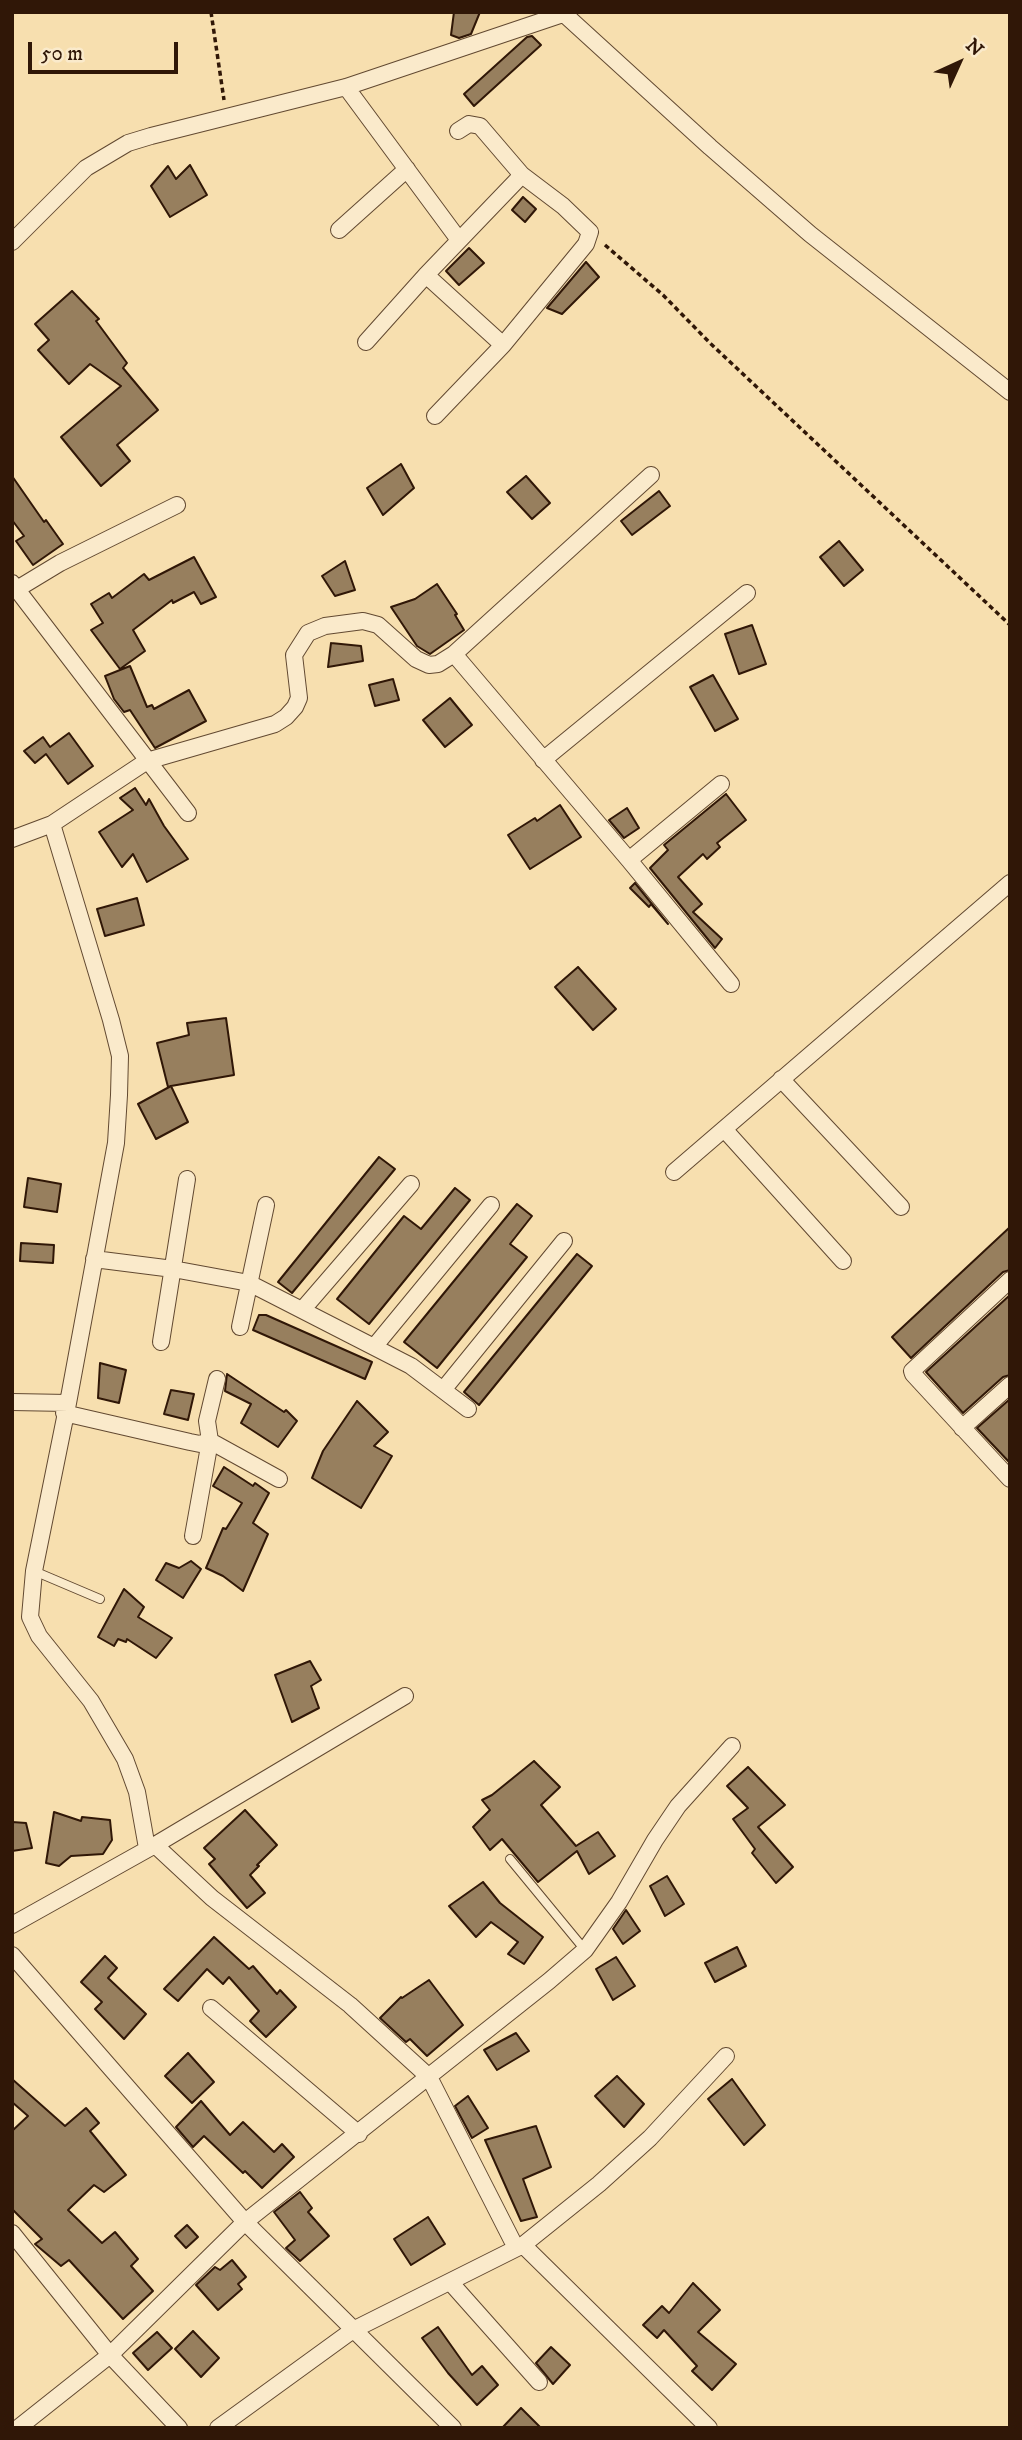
<!DOCTYPE html>
<style>
body{margin:0}
#map{position:relative;width:1022px;height:2440px;overflow:hidden;background:#f7dfaf;font-family:"IM FELL DW Pica",serif}
canvas{display:block}
.frame{position:absolute;inset:0;border:14px solid #301707;pointer-events:none}
.north{position:absolute;left:924px;top:28px;width:70px;height:70px;-webkit-text-stroke:5px #faeacb;paint-order:stroke;rotate:45deg;font-size:19px;font-weight:700;line-height:28px;text-align:center;color:#301707}
.north::after{content:'';display:block;margin:auto;width:24px;height:32px;background:#301707;clip-path:polygon(50% 0,100% 100%,50% 72%,0 100%)}
.scale{position:absolute;left:28px;top:42px;width:150px;height:32px;box-sizing:border-box;border:4px solid #301707;border-top:0;padding-left:9px;font-size:21px;line-height:24px;white-space:nowrap;color:#301707;-webkit-text-stroke:5px #faeacb;paint-order:stroke}
</style>
<div id="map">
<canvas width="1022" height="2440"></canvas>
<div class="frame"></div>
<div class="north">N</div>
<div class="scale">50 m</div>
</div>
<script>
const g = document.querySelector('canvas').getContext('2d');
g.lineJoin = 'round';
function fillPath(path, color) { g.fillStyle = color; g.fill(path, 'evenodd'); }
const shape = rows => new Path2D(rows.map(r => 'M' + r).join(''));
function strokePath(path, color, width, dash) { g.strokeStyle = color; g.lineWidth = width; g.lineCap = dash ? 'butt' : 'round'; g.setLineDash(dash || []); g.stroke(path); }
const building = shape([
 [454,12,480,12,471,34,459,38,451,35,454,12],
 [532,36,541,45,474,106,464,94,527,37,532,36],
 [190,165,207,195,170,217,151,186,168,166,176,179,190,165],
 [523,197,536,209,525,222,512,210,523,197],
 [469,248,484,263,459,285,446,271,469,248],
 [586,262,599,277,562,314,547,308,586,262],
 [72,291,99,319,96,321,127,363,123,368,158,410,117,445,130,461,101,486,61,437,121,386,90,364,69,384,38,350,49,340,35,324,72,291],
 [401,464,414,488,383,515,367,488,401,464],
 [12,476,44,522,46,520,63,544,33,565,16,541,24,536,12,520,12,476],
 [526,476,550,503,532,519,507,492,526,476],
 [659,491,670,506,632,535,621,521,659,491],
 [839,541,863,570,844,586,820,557,839,541],
 [194,557,216,597,201,604,194,592,173,603,172,600,133,630,145,651,120,669,91,630,103,623,91,604,109,593,112,598,144,574,149,580,194,557],
 [345,561,355,590,335,596,322,576,345,561],
 [437,584,457,614,455,615,464,630,430,654,417,646,391,607,415,599,437,584],
 [752,625,766,664,739,674,725,634,752,625],
 [331,643,361,646,363,661,328,667,331,643],
 [130,666,147,707,152,705,154,709,189,690,206,721,155,748,130,710,124,712,114,699,105,676,130,666],
 [713,675,738,719,715,731,690,687,713,675],
 [393,679,399,700,375,706,369,685,393,679],
 [450,698,472,725,445,747,423,720,450,698],
 [69,733,93,766,68,784,46,754,35,763,24,751,43,737,50,747,69,733],
 [135,788,146,805,149,799,164,826,188,859,147,882,133,854,122,867,99,832,133,810,120,798,135,788],
 [726,794,746,820,717,843,720,847,707,859,703,854,678,877,702,904,693,912,722,939,715,948,650,868,668,850,664,845,726,794],
 [560,805,581,837,530,869,508,835,535,818,537,821,560,805],
 [627,808,639,828,624,838,609,820,627,808],
 [635,883,668,924,651,904,649,907,630,888,635,883],
 [137,898,144,925,105,936,97,909,137,898],
 [578,967,616,1009,593,1030,555,987,578,967],
 [226,1018,234,1075,171,1086,188,1122,156,1139,138,1104,171,1086,168,1087,157,1043,189,1035,187,1023,226,1018],
 [379,1157,395,1169,292,1293,278,1282,379,1157],
 [28,1178,61,1184,57,1212,24,1207,28,1178],
 [455,1188,470,1200,369,1324,337,1299,404,1216,421,1229,455,1188],
 [517,1204,532,1216,510,1244,527,1257,437,1368,404,1342,517,1204],
 [1010,1227,1010,1270,1003,1272,911,1358,892,1337,1010,1227],
 [21,1243,54,1245,53,1263,20,1261,21,1243],
 [577,1254,592,1266,479,1405,464,1392,577,1254],
 [1010,1295,1010,1375,1003,1377,963,1413,926,1372,1010,1295],
 [259,1315,266,1315,372,1362,365,1379,253,1330,259,1315],
 [100,1363,126,1370,119,1403,98,1398,100,1363],
 [227,1374,284,1412,286,1410,297,1421,278,1447,241,1423,251,1404,225,1391,227,1374],
 [171,1390,194,1394,188,1420,164,1414,171,1390],
 [1010,1399,1010,1463,977,1428,1010,1399],
 [357,1401,388,1432,374,1446,392,1456,361,1508,312,1478,323,1451,357,1401],
 [224,1467,253,1486,255,1483,269,1493,253,1523,268,1534,243,1591,223,1576,206,1568,223,1528,226,1529,242,1503,213,1486,224,1467],
 [191,1561,201,1569,183,1598,156,1580,166,1563,179,1568,191,1561],
 [124,1589,144,1607,138,1617,172,1638,156,1658,127,1639,126,1642,118,1639,114,1646,98,1637,124,1589],
 [310,1661,321,1680,311,1686,319,1708,292,1722,275,1675,310,1661],
 [534,1761,560,1787,541,1805,576,1846,598,1832,615,1856,589,1874,577,1851,538,1882,502,1839,490,1850,473,1827,490,1810,482,1800,492,1795,534,1761],
 [748,1767,785,1805,758,1827,793,1867,776,1883,752,1853,755,1849,733,1819,748,1808,727,1786,748,1767],
 [245,1810,277,1845,257,1865,259,1866,250,1875,265,1893,247,1908,209,1864,215,1859,204,1848,245,1810],
 [54,1812,81,1821,82,1817,110,1820,112,1840,103,1854,71,1856,59,1866,46,1863,54,1812],
 [12,1822,26,1823,32,1848,12,1851,12,1822],
 [667,1876,684,1904,665,1916,650,1886,667,1876],
 [483,1882,500,1903,543,1937,524,1964,508,1954,518,1942,491,1922,476,1937,449,1906,483,1882],
 [626,1910,640,1931,623,1944,613,1929,626,1910],
 [214,1937,249,1969,253,1966,277,1994,280,1990,296,2007,266,2037,250,2021,259,2011,229,1977,223,1984,207,1969,178,2001,164,1989,214,1937],
 [737,1947,746,1966,715,1982,705,1963,737,1947],
 [105,1956,117,1968,108,1978,146,2014,124,2039,95,2009,102,2002,81,1982,105,1956],
 [616,1957,635,1986,613,2000,596,1969,616,1957],
 [429,1980,463,2025,427,2056,410,2039,406,2042,380,2018,401,1997,402,1998,429,1980],
 [516,2033,529,2051,497,2070,484,2050,516,2033],
 [188,2053,214,2082,192,2103,165,2076,188,2053],
 [617,2076,644,2104,624,2127,595,2096,617,2076],
 [12,2079,65,2126,86,2108,99,2123,90,2131,126,2175,104,2192,94,2185,68,2210,102,2243,115,2232,138,2259,131,2266,153,2291,123,2319,69,2260,61,2266,35,2244,42,2239,12,2209,12,2131,28,2116,12,2102,12,2079],
 [732,2079,765,2125,744,2145,708,2099,732,2079],
 [468,2096,488,2128,472,2138,455,2106,468,2096],
 [201,2101,230,2135,243,2122,274,2152,282,2144,294,2157,262,2188,245,2171,243,2173,204,2136,193,2147,176,2127,201,2101],
 [536,2126,551,2167,523,2179,537,2217,521,2221,485,2140,536,2126],
 [300,2192,312,2208,308,2212,329,2236,300,2261,286,2248,295,2240,274,2212,300,2192],
 [428,2217,445,2244,411,2265,394,2239,428,2217],
 [187,2225,198,2237,186,2248,175,2236,187,2225],
 [232,2260,246,2277,238,2284,242,2289,218,2310,196,2285,215,2267,220,2270,232,2260],
 [693,2283,720,2310,698,2332,736,2364,712,2390,692,2371,697,2366,664,2330,657,2338,643,2325,662,2306,669,2313,693,2283],
 [438,2327,472,2375,482,2366,498,2385,477,2405,448,2373,422,2338,438,2327],
 [193,2331,219,2358,201,2377,175,2349,193,2331],
 [157,2332,172,2348,148,2370,133,2353,157,2332],
 [551,2347,570,2365,553,2384,536,2363,551,2347],
 [521,2408,541,2428,502,2428,521,2408]
]);
const path = shape([
 [211,12,224,100],
 [605,245,663,295,711,344,1010,625]
]);
const service = shape([
 [34,1571,100,1599],
 [510,1859,585,1950]
]);
const minor = shape([
 [562,12,710,147,810,234,1010,392],
 [346,87,459,240],
 [458,131,469,124,480,126,522,175],
 [339,230,407,169],
 [12,242,86,168,128,143,151,136,346,87,569,12],
 [366,342,426,275],
 [435,416,503,345,426,275,522,175,563,206,590,232,586,244,503,345],
 [12,583,188,813],
 [17,589,60,563,177,505],
 [454,654,629,860,731,984],
 [543,760,747,593],
 [52,824,111,1020,120,1056,119,1095,116,1143,68,1403,34,1571,30,1617,39,1636,91,1701,125,1759,137,1792,147,1848],
 [12,839,52,824,147,761,275,724,286,717,295,707,299,698,294,655,308,633,325,626,363,621,378,625,416,659,429,665,438,664,454,654,651,475],
 [629,860,721,784],
 [781,1079,901,1207],
 [724,1129,843,1261],
 [674,1172,1010,883],
 [94,1259,173,1269,249,1283,411,1366,468,1409],
 [1010,1280,912,1371,913,1374,1010,1479],
 [303,1309,411,1184],
 [240,1327,266,1205],
 [161,1342,187,1179],
 [374,1347,491,1205],
 [217,1379,207,1421,210,1441,279,1479],
 [443,1390,564,1241],
 [12,1402,68,1403],
 [64,1413,190,1442,200,1444,210,1441,193,1536],
 [962,1428,1010,1385],
 [155,1845,212,1898,350,2005,429,2077,516,2248],
 [12,1925,155,1845,405,1696],
 [12,1955,245,2222,453,2428],
 [211,2008,359,2134],
 [12,2233,110,2355,179,2428],
 [523,2245,709,2428],
 [451,2283,539,2382],
 [18,2428,110,2355,245,2222,549,1981,585,1950,619,1902,655,1840,678,1806,732,1746],
 [218,2428,353,2330,523,2245,599,2184,650,2138,726,2056]
]);
fillPath(building, '#977f5e');
strokePath(building, '#301707', 2);
strokePath(service, '#624931', 10);
strokePath(minor, '#624931', 18);
strokePath(path, '#301707', 3.5, [5, 3.5]);
strokePath(service, '#faeacb', 8);
strokePath(minor, '#faeacb', 16);
</script>
